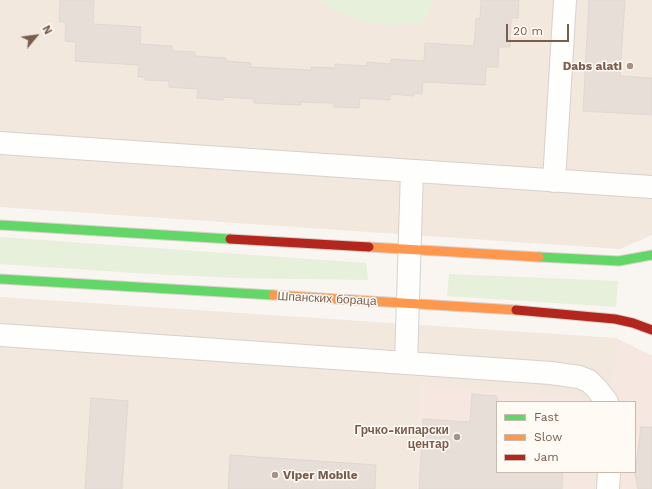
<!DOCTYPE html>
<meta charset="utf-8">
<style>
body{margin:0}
#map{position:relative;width:652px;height:489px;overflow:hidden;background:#f9f5f0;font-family:"Work Sans",sans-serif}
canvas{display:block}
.legend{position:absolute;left:496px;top:401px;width:140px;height:72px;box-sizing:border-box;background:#fffaf3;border:1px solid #cabbb1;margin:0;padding:5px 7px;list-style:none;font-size:12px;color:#7a5c4d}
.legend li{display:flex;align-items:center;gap:8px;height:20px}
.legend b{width:20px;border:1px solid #cabbb1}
.north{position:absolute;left:16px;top:16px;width:40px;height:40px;-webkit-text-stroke:3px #fffaf3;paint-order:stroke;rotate:61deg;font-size:11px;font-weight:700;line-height:16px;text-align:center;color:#7a5c4d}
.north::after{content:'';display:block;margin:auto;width:14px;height:18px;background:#7a5c4d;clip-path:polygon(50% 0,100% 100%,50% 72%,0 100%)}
.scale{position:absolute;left:506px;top:24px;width:63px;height:18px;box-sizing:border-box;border:2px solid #7a5c4d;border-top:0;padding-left:5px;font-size:12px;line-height:14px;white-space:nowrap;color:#7a5c4d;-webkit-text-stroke:3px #fffaf3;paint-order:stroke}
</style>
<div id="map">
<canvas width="652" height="489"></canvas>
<ul class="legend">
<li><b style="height:5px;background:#63d668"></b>Fast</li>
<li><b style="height:5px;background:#ff974d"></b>Slow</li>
<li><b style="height:5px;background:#b3261e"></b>Jam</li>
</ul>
<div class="north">N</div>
<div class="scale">20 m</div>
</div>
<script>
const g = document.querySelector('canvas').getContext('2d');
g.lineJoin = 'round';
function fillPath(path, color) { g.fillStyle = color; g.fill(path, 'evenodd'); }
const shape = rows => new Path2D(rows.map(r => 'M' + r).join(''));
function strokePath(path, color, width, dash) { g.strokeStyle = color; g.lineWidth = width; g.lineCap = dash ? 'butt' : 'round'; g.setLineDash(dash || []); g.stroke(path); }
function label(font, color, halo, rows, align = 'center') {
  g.font = font + ' "Work Sans",sans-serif'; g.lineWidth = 3; g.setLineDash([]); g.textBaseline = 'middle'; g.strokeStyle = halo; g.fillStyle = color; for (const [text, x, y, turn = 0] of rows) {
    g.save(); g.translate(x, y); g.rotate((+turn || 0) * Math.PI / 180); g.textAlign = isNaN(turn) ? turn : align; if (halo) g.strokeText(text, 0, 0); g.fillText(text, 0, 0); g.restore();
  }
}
const residential = shape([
 [0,0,652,0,652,235,620,249,0,207],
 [0,297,616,338,652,356,652,489,0,489],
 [497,402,635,402,635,472,497,472]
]);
const commercial = shape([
 [616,338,652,356,652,489,606,489,607,472,635,472,635,402,612,402],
 [419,385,597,399,597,402,497,402,497,472,593,472,592,489,416,489]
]);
const green = shape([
 [318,0,433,0,431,8,421,23,395,25,362,22,334,10],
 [0,237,366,263,368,280,232,278,135,273,0,264],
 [449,274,618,281,616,307,447,296]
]);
const building = shape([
 [60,0,94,0,93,24,141,27,140,44,172,46,172,51,195,52,195,56,226,58,226,61,251,63,250,67,311,70,311,67,335,68,335,64,367,66,367,62,390,64,391,59,424,61,425,43,474,46,476,19,480,19,481,0,519,0,518,18,511,18,510,47,499,47,498,67,486,67,485,85,423,82,422,94,414,93,414,96,390,94,390,100,360,98,359,108,334,107,334,103,301,102,301,105,254,103,254,99,224,97,223,100,197,98,198,89,169,87,169,81,145,80,145,77,138,77,139,65,75,61,76,42,65,41,66,22,59,22,60,0],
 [589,0,625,0,620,76,652,78,652,115,583,111,589,0],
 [472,394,497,396,497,472,563,472,562,489,419,489,423,419,470,422,472,394],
 [91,398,128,401,122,489,85,489,91,398],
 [641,427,652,427,652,489,638,489,635,474,641,427],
 [230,455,376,465,375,489,228,489,230,455]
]);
const street = shape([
 [0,143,652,187],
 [554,181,565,0],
 [0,335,551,373,579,377,589,381,597,389,607,402],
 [406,363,412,171],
 [608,489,609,472]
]);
const fast = shape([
 [0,225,230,239],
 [539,257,619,261,652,255],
 [0,279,273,295]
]);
const slow = shape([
 [369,247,539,257],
 [273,295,516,310]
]);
const jam = shape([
 [230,239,369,247],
 [516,310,615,319,633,323,652,330]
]);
const markers = [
 [630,66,4,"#a69286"],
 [457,437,4,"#a69286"],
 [275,475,4,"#a69286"]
];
const poiNames = [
 ["Dabs alati",622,66],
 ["Грчко-кипарски",449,430],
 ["центар",449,444],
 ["Viper Mobile",283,475,"left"]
];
const streetNames = [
 ["Шпанских бораца",327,299,3]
];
fillPath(residential, '#f2e8de');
fillPath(commercial, '#f6e8e1');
fillPath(green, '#e7f0db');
fillPath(building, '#e6ded7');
strokePath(building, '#e2d8d2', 1);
strokePath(street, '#d7d1cb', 24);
strokePath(fast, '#d9d2cb', 11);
strokePath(slow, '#d9d2cb', 11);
strokePath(jam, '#d9d2cb', 11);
strokePath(street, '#fefefd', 22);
strokePath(fast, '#63d668', 9);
strokePath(slow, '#ff974d', 9);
strokePath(jam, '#b3261e', 9);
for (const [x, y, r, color] of markers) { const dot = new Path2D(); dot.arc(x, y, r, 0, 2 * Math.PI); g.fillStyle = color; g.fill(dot); strokePath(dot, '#fffaf3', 1.5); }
label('bold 12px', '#7a5c4d', '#fffaf3', poiNames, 'right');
label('12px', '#7a5c4d', '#fffaf3', streetNames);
</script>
